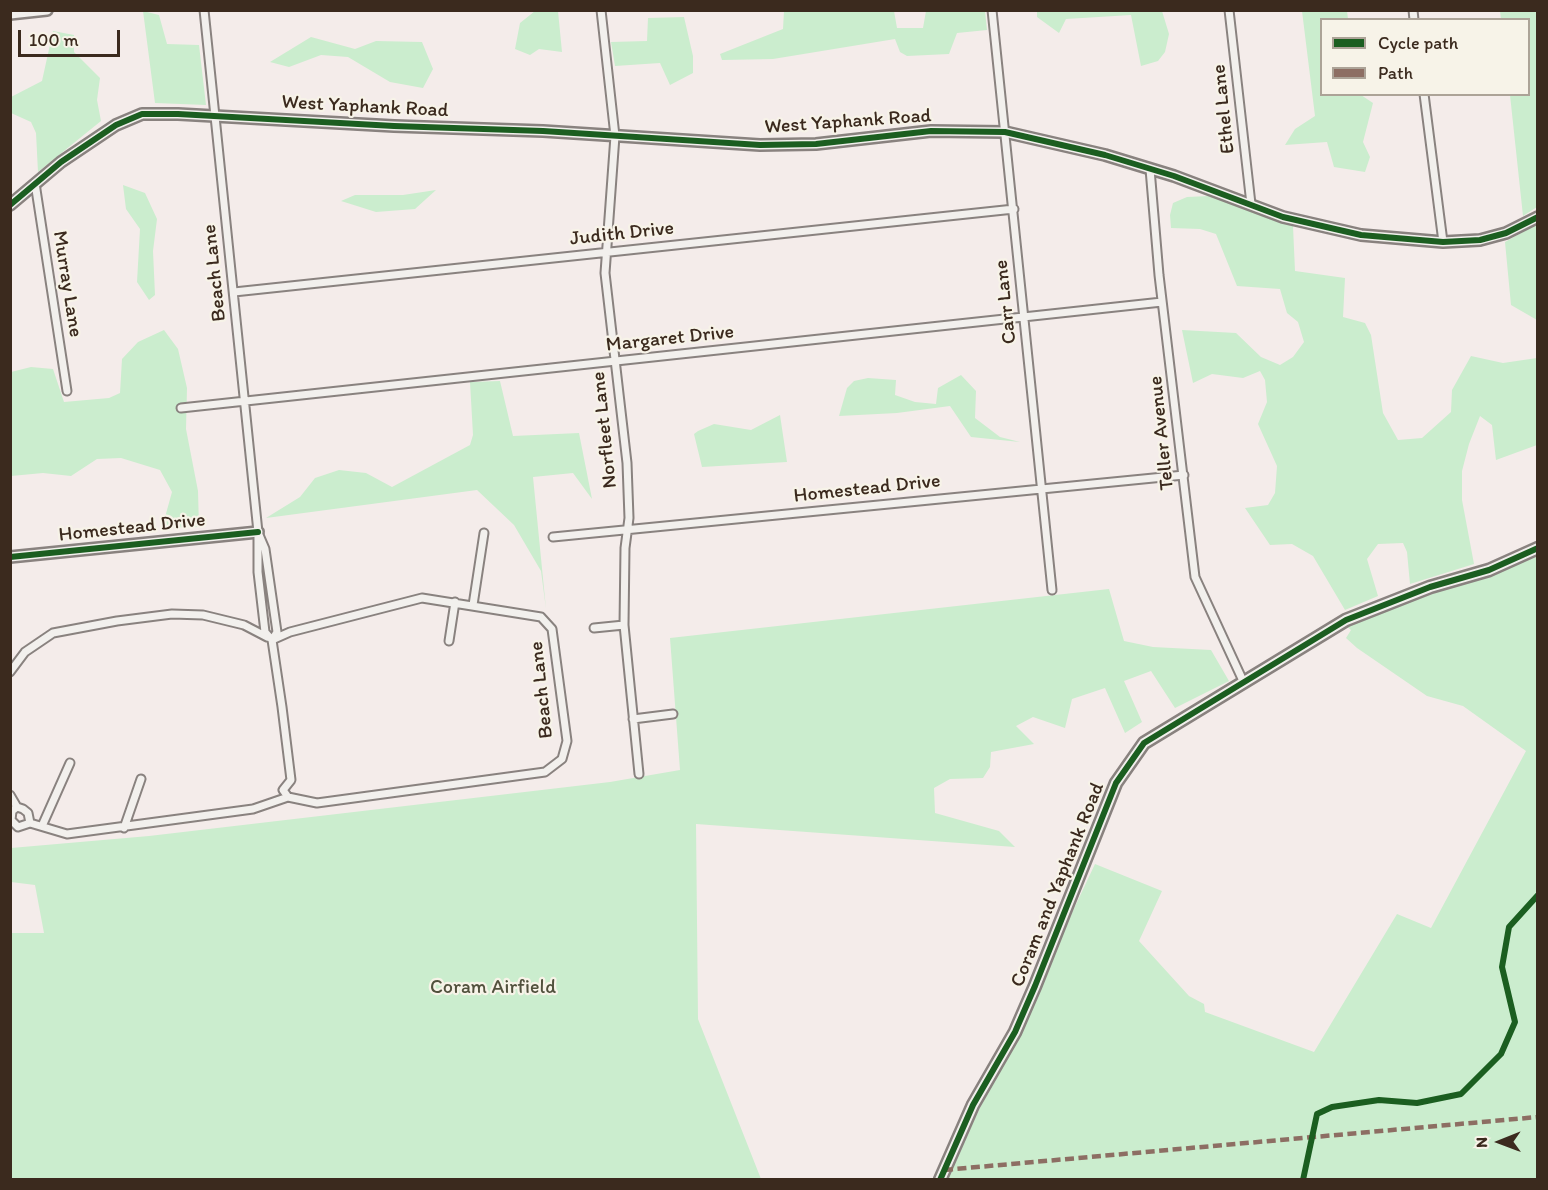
<!DOCTYPE html>
<style>
body{margin:0}
#map{position:relative;width:1548px;height:1190px;overflow:hidden;background:#f4ecea;font-family:Itim,sans-serif}
canvas{display:block}
.frame{position:absolute;inset:0;border:12px solid #3b2a1e;pointer-events:none}
.legend{position:absolute;left:1320px;top:18px;width:210px;height:78px;box-sizing:border-box;background:#f7f3e8;border:2px solid #aca397;margin:0;padding:8px 10px;list-style:none;font-size:18px;color:#3b2a1e}
.legend li{display:flex;align-items:center;gap:12px;height:30px}
.legend b{width:30px;border:2px solid #aca397}
.north{position:absolute;left:1470px;top:1112px;width:60px;height:60px;-webkit-text-stroke:4px #f7f3e8;paint-order:stroke;rotate:269deg;font-size:16px;font-weight:700;line-height:24px;text-align:center;color:#3b2a1e}
.north::after{content:'';display:block;margin:auto;width:21px;height:27px;background:#3b2a1e;clip-path:polygon(50% 0,100% 100%,50% 72%,0 100%)}
.scale{position:absolute;left:18px;top:30px;width:102px;height:27px;box-sizing:border-box;border:3px solid #3b2a1e;border-top:0;padding-left:8px;font-size:18px;line-height:21px;white-space:nowrap;color:#3b2a1e;-webkit-text-stroke:4px #f7f3e8;paint-order:stroke}
</style>
<div id="map">
<canvas width="1548" height="1190"></canvas>
<div class="frame"></div>
<ul class="legend">
<li><b style="height:8px;background:#1b5e20"></b>Cycle path</li>
<li><b style="height:8px;background:#8d6e63"></b>Path</li>
</ul>
<div class="north">N</div>
<div class="scale">100 m</div>
</div>
<script>
const g = document.querySelector('canvas').getContext('2d');
g.lineJoin = 'round';
function fillPath(path, color) { g.fillStyle = color; g.fill(path, 'evenodd'); }
const shape = rows => new Path2D(rows.map(r => 'M' + r).join(''));
function strokePath(path, color, width, dash) { g.strokeStyle = color; g.lineWidth = width; g.lineCap = dash ? 'butt' : 'round'; g.setLineDash(dash || []); g.stroke(path); }
function label(font, color, halo, rows, align = 'center') {
  g.font = font + ' Itim,sans-serif'; g.lineWidth = 4.5; g.setLineDash([]); g.textBaseline = 'middle'; g.strokeStyle = halo; g.fillStyle = color; for (const [text, x, y, turn = 0] of rows) {
    g.save(); g.translate(x, y); g.rotate((+turn || 0) * Math.PI / 180); g.textAlign = isNaN(turn) ? turn : align; if (halo) g.strokeText(text, 0, 0); g.fillText(text, 0, 0); g.restore();
  }
}
const green = shape([
 [143,11,159,15,167,44,199,45,206,105,155,103],
 [535,11,558,11,562,52,539,49,530,55,515,49,520,23],
 [784,11,894,11,897,28,923,28,926,11,985,11,987,30,957,33,949,54,907,56,900,52,895,39,773,59,722,60,720,54,783,29],
 [1037,11,1162,11,1169,34,1165,52,1158,61,1141,66,1131,15,1066,19,1059,33,1037,17],
 [1302,11,1347,11,1348,19,1322,20,1322,94,1361,95,1373,103,1363,142,1370,157,1365,172,1334,167,1327,142,1285,145,1295,129,1315,116],
 [1500,11,1537,11,1537,207,1523,216,1510,95,1528,94,1528,20,1501,19],
 [684,17,693,56,693,73,670,85,660,63,615,66,611,42,647,41,648,18],
 [53,31,74,35,74,52,100,78,97,100,101,121,38,172,36,133,31,122,11,113,11,97,42,81],
 [311,37,355,49,376,41,422,42,433,69,423,88,390,82,348,57,321,55,289,67,270,62],
 [123,185,145,193,157,219,153,251,155,295,149,300,137,282,140,229,126,209],
 [436,190,415,209,376,212,341,201,355,195,403,195],
 [1209,196,1293,226,1295,271,1345,278,1343,317,1365,323,1371,335,1383,413,1398,440,1422,438,1451,412,1452,390,1471,356,1503,363,1537,358,1537,445,1496,460,1492,425,1480,416,1469,444,1462,471,1462,500,1474,564,1410,584,1407,552,1403,543,1378,544,1367,559,1378,596,1345,610,1313,556,1292,544,1270,545,1245,508,1268,505,1275,493,1277,466,1258,424,1267,402,1265,380,1260,371,1243,378,1212,374,1193,383,1182,330,1236,333,1261,357,1280,365,1293,357,1304,342,1298,322,1287,313,1280,289,1237,286,1216,234,1200,229,1171,228,1170,215,1173,203,1187,197],
 [1537,224,1537,320,1511,305,1505,242],
 [164,330,178,349,187,388,186,429,198,491,199,527,162,528,172,492,160,470,121,458,97,459,71,476,43,473,11,476,11,372,31,367,53,369,64,402,109,398,120,393,122,359,138,342],
 [961,375,976,391,975,418,1000,437,1020,442,971,437,950,406,897,413,839,416,847,388,854,381,868,378,896,380,895,395,915,402,936,404,938,388],
 [500,381,513,436,579,433,592,499,573,473,533,477,546,609,541,571,514,525,477,490,266,518,300,497,315,478,339,470,366,473,392,487,470,445,473,435,470,382],
 [780,415,787,462,702,467,694,434,698,431,714,424,751,430],
 [1536,557,1537,1179,946,1180,1095,864,1162,891,1139,941,1189,996,1204,1004,1205,1012,1314,1052,1397,914,1431,928,1526,751,1463,706,1427,696,1357,648,1346,638,1351,630,1345,625],
 [1109,589,1124,641,1153,647,1211,650,1229,681,1175,708,1151,671,1124,681,1142,722,1125,733,1105,688,1072,699,1065,728,1033,717,1016,726,1034,744,991,752,990,767,983,778,950,779,934,788,935,813,999,831,1015,847,696,824,698,1019,761,1179,11,1179,11,933,44,933,35,885,11,882,11,848,149,836,610,782,680,770,670,638]
]);
const minor = shape([
 [204,10,258,532,258,572,265,632,272,640,282,707,291,780,283,790,288,797],
 [601,10,615,136,605,273,627,463,629,518,625,548,624,625,639,774],
 [992,10,1052,590],
 [1229,10,1251,204],
 [1413,10,1414,20],
 [1424,94,1443,242],
 [1150,169,1159,275,1195,577,1244,683],
 [35,183,67,391],
 [234,292,1014,209],
 [181,408,1162,302],
 [259,535,265,549,277,632,272,640],
 [553,537,1184,475],
 [473,605,484,533],
 [594,628,624,625],
 [449,641,455,602],
 [10,672,25,652,53,633,117,621,172,614,203,615,244,625,267,637],
 [633,719,673,714],
 [10,795,17,807],
 [30,823,28,813,23,809,17,807,12,811,11,820,18,827,30,823,67,834,253,809,288,797,317,803,545,772,562,759,567,741,552,629,541,617,422,598,290,632,272,640],
 [42,826,70,763],
 [124,828,141,779]
]);
const tertiary = shape([
 [10,14,47,10],
 [10,205,61,162,116,125,142,114,178,114,394,126,543,131,760,145,816,144,931,131,1005,132,1105,155,1174,176,1283,217,1361,235,1443,242,1480,240,1506,233,1538,217],
 [10,557,258,532]
]);
const secondary = shape([
 [940,1180,973,1105,1015,1032,1035,986,1116,783,1144,743,1346,620,1430,587,1489,570,1538,548]
]);
const quiet = shape([
 [944,1170,1538,1117]
]);
const cycleway = shape([
 [10,205,61,162,116,125,142,114,178,114,394,126,543,131,760,145,816,144,931,131,1005,132,1105,155,1174,176,1283,217,1361,235,1443,242,1480,240,1506,233,1538,217],
 [10,557,258,532],
 [940,1180,973,1105,1015,1032,1035,986,1116,783,1144,743,1346,620,1430,587,1489,570,1538,548],
 [1303,1180,1317,1114,1332,1107,1379,1100,1417,1103,1461,1094,1501,1054,1515,1022,1502,967,1509,927,1538,895]
]);
const streetNames = [
 ["West Yaphank Road",365,107,3],
 ["Ethel Lane",1224,109,-96],
 ["West Yaphank Road",848,122,-4],
 ["Judith Drive",622,234,-6],
 ["Beach Lane",215,273,-96],
 ["Murray Lane",67,284,81],
 ["Carr Lane",1006,302,-96],
 ["Margaret Drive",670,339,-6],
 ["Norfleet Lane",605,430,-96],
 ["Teller Avenue",1162,433,-96],
 ["Homestead Drive",867,489,-6],
 ["Homestead Drive",132,528,-6],
 ["Beach Lane",542,690,-96],
 ["Coram and Yaphank Road",1058,885,-68]
];
const parkNames = [
 ["Coram Airfield",493,988]
];
fillPath(green, '#cbedce');
strokePath(minor, '#89827f', 11);
strokePath(tertiary, '#89827f', 14);
strokePath(secondary, '#89827f', 15);
strokePath(minor, '#f2f0ed', 7);
strokePath(tertiary, '#f2f0ed', 9);
strokePath(secondary, '#f2f0ed', 10);
strokePath(quiet, '#8d6e63', 4.5, [9, 4.5]);
strokePath(cycleway, '#1b5e20', 6);
label('20px', '#3b2a1e', '#f7f3e8', streetNames);
label('20px', '#51513d', '#f7f3e8', parkNames);
</script>
